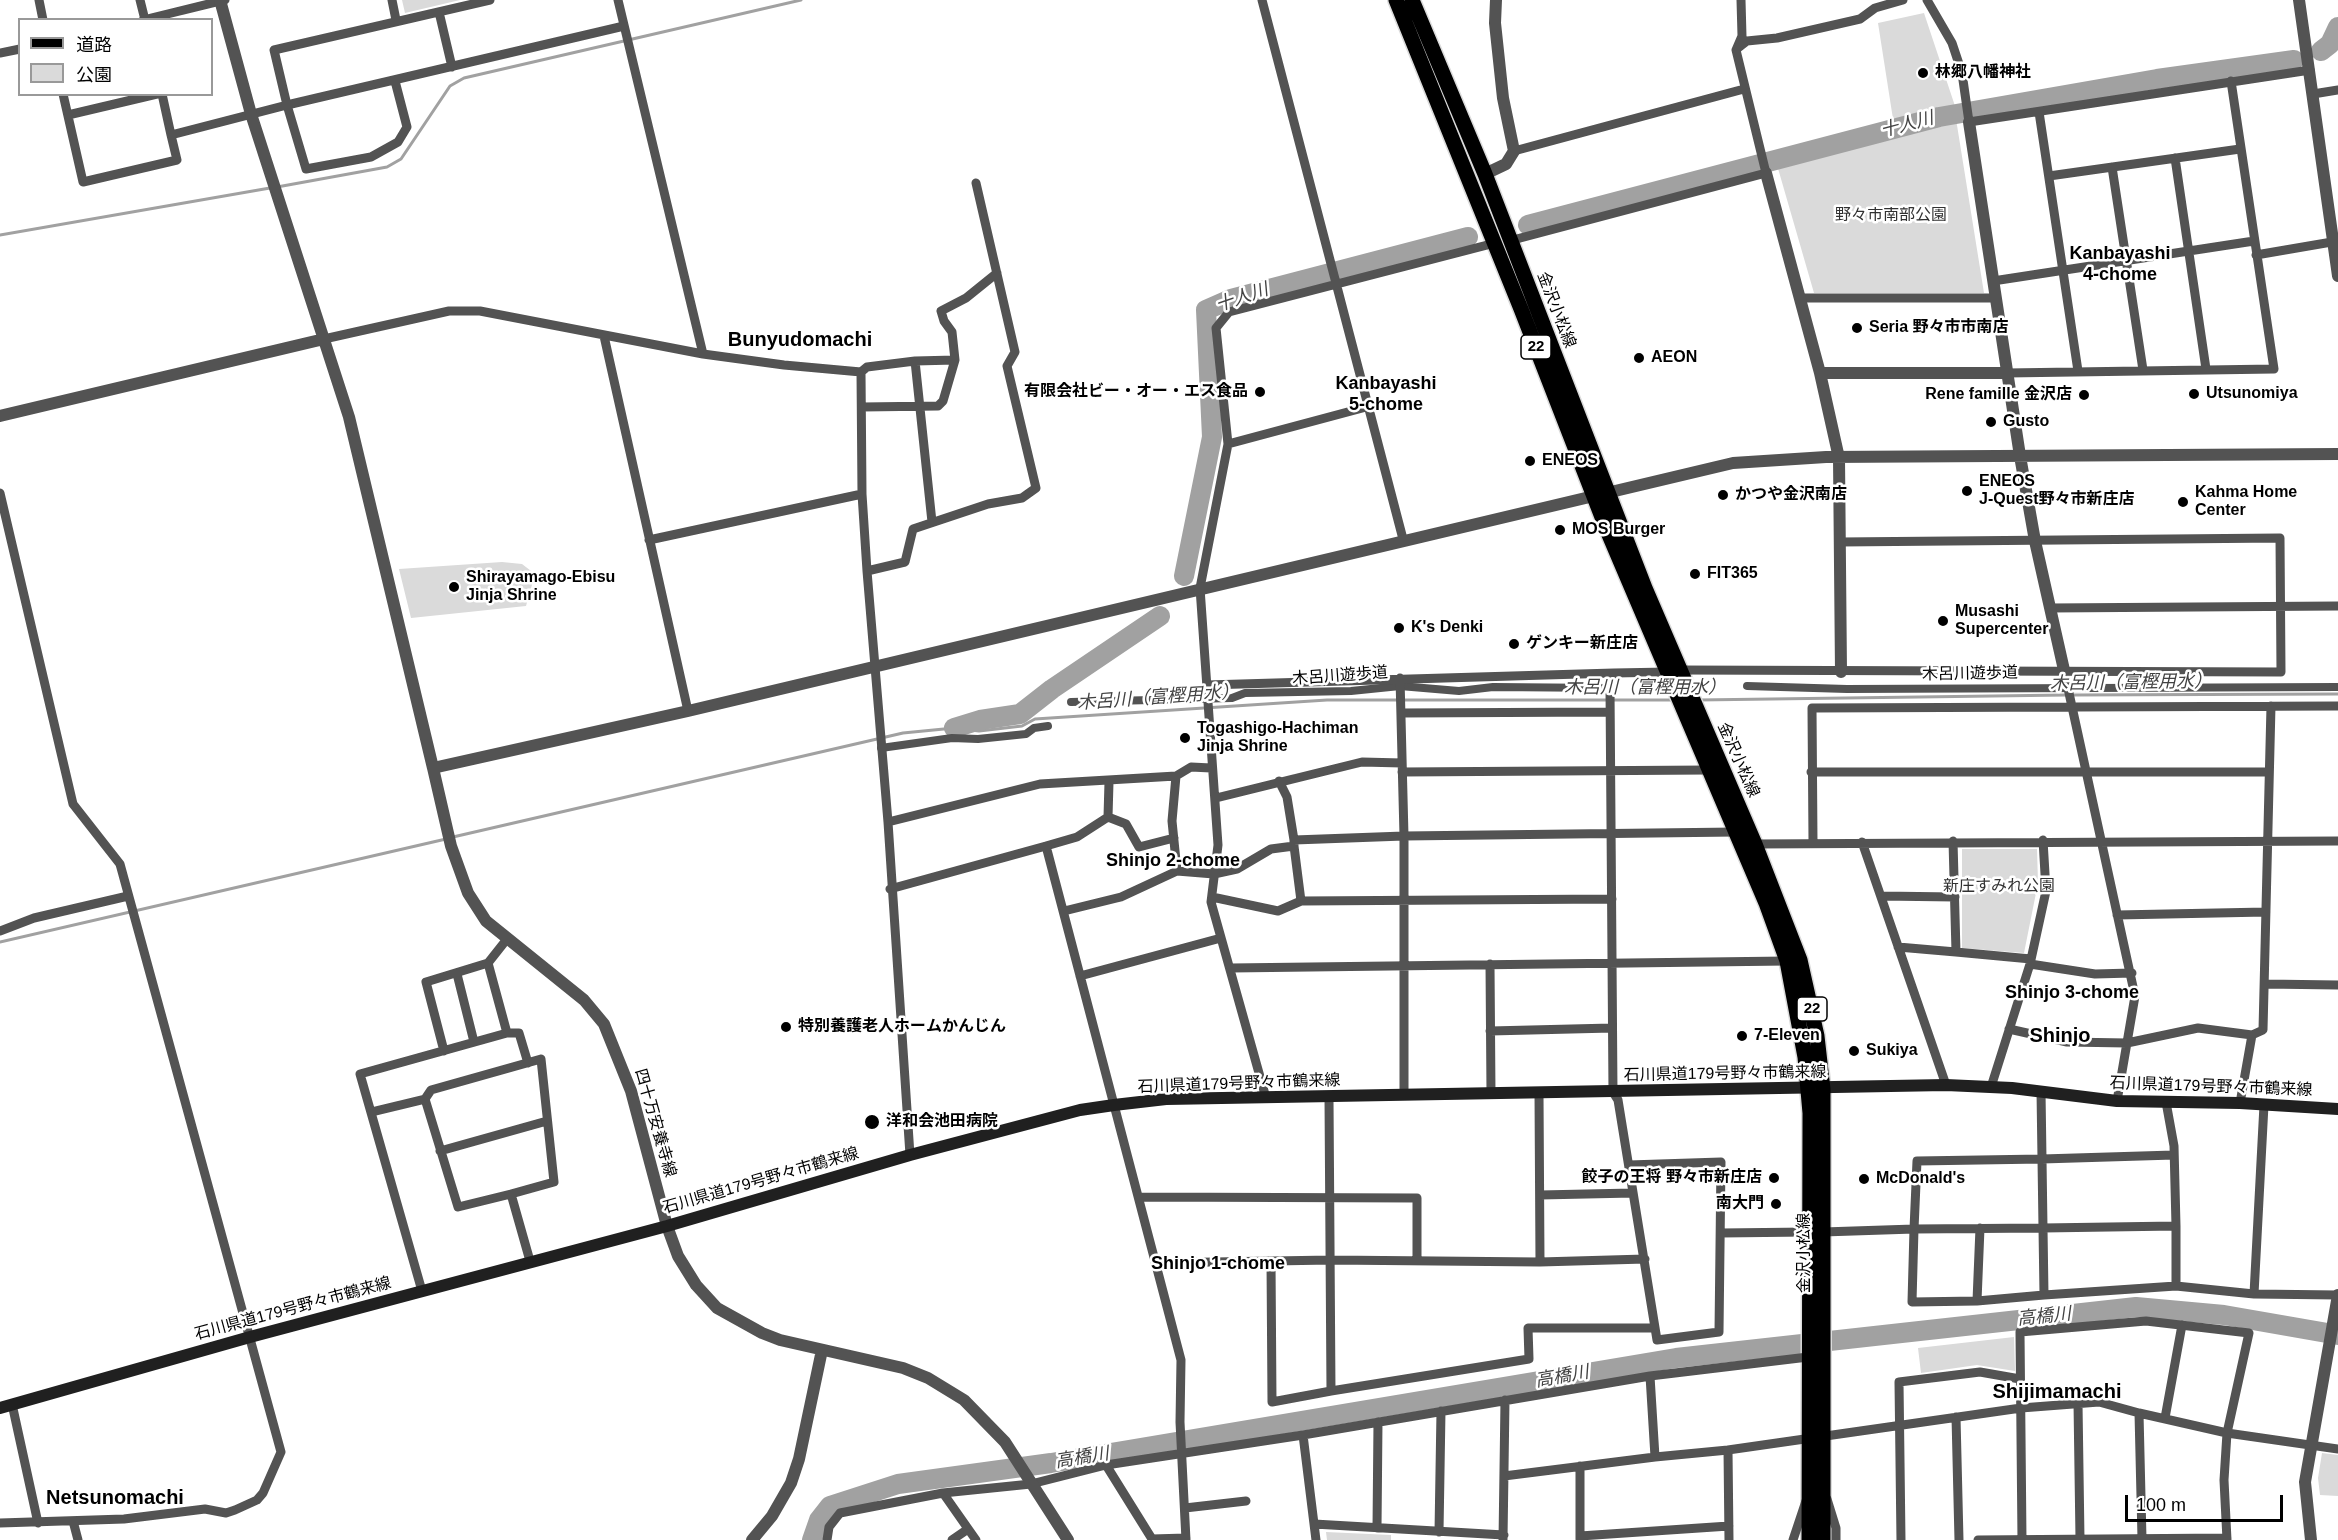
<!DOCTYPE html>
<meta charset="utf-8">
<style>
body{margin:0}
#map{position:relative;width:2338px;height:1540px;overflow:hidden;background:#fff;font-family:Helvetica,"Noto Sans JP",sans-serif}
canvas{display:block}
.legend{position:absolute;left:18px;top:18px;width:195px;height:78px;box-sizing:border-box;background:#fff;border:2px solid #999;margin:0;padding:8px 10px;list-style:none;font-size:18px;color:#000}
.legend li{display:flex;align-items:center;gap:12px;height:30px}
.legend b{width:30px;border:2px solid #999}
.scale{position:absolute;left:2125px;top:1495px;width:158px;height:27px;box-sizing:border-box;border:3px solid #000;border-top:0;padding-left:8px;font-size:18px;line-height:21px;white-space:nowrap;color:#000;-webkit-text-stroke:4px #fff;paint-order:stroke}
</style>
<div id="map">
<canvas width="2338" height="1540"></canvas>
<ul class="legend">
<li><b style="height:8px;background:#000"></b>道路</li>
<li><b style="height:16px;background:#dadada"></b>公園</li>
</ul>
<div class="scale">100 m</div>
</div>
<script>
const g = document.querySelector('canvas').getContext('2d');
g.lineJoin = 'round';
function fillPath(path, color) { g.fillStyle = color; g.fill(path, 'evenodd'); }
const shape = rows => new Path2D(rows.map(r => 'M' + r).join(''));
function strokePath(path, color, width, dash) { g.strokeStyle = color; g.lineWidth = width; g.lineCap = dash ? 'butt' : 'round'; g.setLineDash(dash || []); g.stroke(path); }
function label(font, color, halo, rows, align = 'center') {
  g.font = font + ' Helvetica,"Noto Sans JP",sans-serif'; g.lineWidth = 5; g.setLineDash([]); g.textBaseline = 'middle'; g.strokeStyle = halo; g.fillStyle = color; for (const [text, x, y, turn = 0] of rows) {
    g.save(); g.translate(x, y); g.rotate((+turn || 0) * Math.PI / 180); g.textAlign = isNaN(turn) ? turn : align; if (halo) g.strokeText(text, 0, 0); g.fillText(text, 0, 0); g.restore();
  }
}
const green = shape([
 [402,0,460,0,405,13],
 [1924,13,1955,106,1893,119,1878,23],
 [1956,119,1984,293,1814,293,1777,165],
 [502,562,522,564,535,574,526,606,411,618,399,569],
 [1962,849,2037,849,2038,883,2024,953,1962,948],
 [2014,1337,2015,1371,1977,1365,1921,1373,1918,1348],
 [2322,1453,2338,1455,2338,1496,2320,1495,2318,1478],
 [1326,1532,1391,1535,1391,1540,1327,1540]
]);
const stream = shape([
 [277,187,387,167,401,159,450,86,464,78,801,0],
 [0,235,270,188],
 [2073,695,2338,694],
 [1698,700,2066,695],
 [453,837,903,733,954,728,979,731,1022,726,1035,719,1327,700,1673,700],
 [0,942,446,839]
]);
const river = shape([
 [2321,51,2330,44,2338,27],
 [1528,225,1939,117,2157,79,2294,60],
 [1184,576,1212,437,1206,310,1231,299,1468,237],
 [954,728,980,720,1020,714,1052,689,1160,616],
 [812,1540,819,1520,830,1506,898,1484,1051,1463,1676,1358,2136,1307,2224,1315,2338,1335]
]);
const pedestrian = shape([
 [1747,686,1847,689,2338,687],
 [1071,702,1232,698,1245,693,1351,691,1400,686,1459,691,1493,687,1610,688],
 [881,748,952,738,978,739,1026,734,1034,728,1048,726]
]);
const minor = shape([
 [39,0,43,20],
 [140,0,145,20],
 [392,0,396,20],
 [618,0,703,354],
 [1262,0,1403,539],
 [1927,0,1952,43,1962,73,1969,122,2310,70],
 [439,12,452,67],
 [143,20,225,0],
 [1738,48,1747,41,1777,38,1860,19,1875,8,1903,0],
 [0,53,20,49],
 [395,81,407,127,398,142,371,157,306,169,287,105,624,26],
 [63,94,83,182,177,160,171,135],
 [162,94,171,135,287,105,274,50,490,0],
 [2313,94,2338,90],
 [2039,112,2078,371],
 [68,115,157,94],
 [1514,151,1744,89],
 [2175,158,2206,369],
 [2112,167,2143,370],
 [2049,176,2240,149],
 [1509,241,1766,173,1736,50,1742,36,1741,0],
 [2256,255,2338,241],
 [1993,281,2254,241],
 [1800,298,1996,298],
 [604,336,688,711],
 [324,339,449,311,480,311,703,354,784,365,861,372,862,494,867,571,888,822,910,1155],
 [915,361,932,522],
 [861,372,867,367,915,361,955,360],
 [2007,373,2274,369,2231,81],
 [862,407,938,406,943,401,955,360,952,332,944,321,941,311,966,298,997,273],
 [1228,444,1216,328,1229,312,1495,243],
 [0,493,73,804,120,864,281,1452,263,1493,257,1500,235,1510,226,1513,205,1509,124,1519,0,1523],
 [649,540,862,494],
 [867,571,905,562,913,529,988,504,1022,498,1036,488,1007,366,1015,352,976,183],
 [2050,608,2338,606],
 [1679,670,2281,672,2280,538,1840,542],
 [2064,670,2135,996,2117,1101],
 [1400,678,1404,836,1404,1095],
 [1207,685,1614,673],
 [1401,713,1610,712],
 [1402,772,1709,770],
 [1811,772,2269,772],
 [1279,781,1287,797,1294,840],
 [1216,798,1362,762,1402,763],
 [1108,817,1126,824,1139,847,1174,838],
 [888,822,1040,784,1176,776],
 [1953,841,1956,952,2031,959],
 [1813,842,1812,708,2338,706],
 [1862,842,1946,1085],
 [1755,844,2338,841],
 [1046,846,1077,837,1108,817,1109,782],
 [1294,846,1301,901],
 [1177,871,1172,821,1176,776,1191,767,1211,768],
 [890,889,1046,846,1181,1360,1180,1422,1186,1540],
 [1881,896,1955,897],
 [1212,897,1278,911,1301,901,1612,899],
 [1064,911,1121,897,1177,871,1214,874,1237,869,1271,849,1294,846,1294,840,1404,836,1736,832],
 [2117,915,2266,912],
 [0,931,34,918,128,896],
 [1898,947,1956,952],
 [1490,964,1491,1094],
 [2030,964,2095,974,2132,973],
 [1231,968,1787,961],
 [457,974,474,1042],
 [1080,976,1221,938],
 [2265,984,2338,985],
 [2009,1029,2067,1042,2127,1043,2198,1028,2252,1035],
 [1490,1031,1612,1028],
 [507,1033,519,1033,528,1063],
 [444,1051,426,982,488,963,507,939],
 [1991,1087,2030,964,2046,891,2043,840],
 [2041,1091,2042,1159,2043,1228,1914,1229,1917,1161,2042,1159,2174,1155],
 [1539,1093,1540,1262],
 [1266,1098,1211,902,1218,845,1200,588,1228,444,1370,406],
 [1329,1098,1331,1391,1529,1359,1528,1328,1655,1328],
 [2240,1103,2252,1035,2263,1030,2271,706],
 [371,1112,425,1099],
 [440,1151,547,1121],
 [1629,1165,1721,1162,1719,1332,1657,1340,1618,1100,1613,1092,1610,688,1614,673,1668,672],
 [511,1194,554,1182,541,1059,431,1090,425,1099,458,1207,511,1194,530,1261],
 [1540,1195,1633,1193],
 [1139,1197,1417,1198,1417,1261],
 [1823,1232,1914,1229,1912,1302,1977,1301,2044,1295,2043,1228,2176,1226,2174,1146,2166,1102],
 [1721,1233,1808,1232],
 [1271,1261,1272,1402,1331,1391],
 [1155,1263,1331,1260,1540,1262,1645,1259],
 [2176,1286,2254,1294,2264,1105],
 [422,1291,360,1074,507,1033,488,963],
 [2254,1294,2338,1295],
 [2044,1295,2176,1286,2176,1226],
 [1977,1301,1980,1228],
 [1650,1376,1655,1457,1728,1450,1729,1540],
 [2078,1403,2080,1539],
 [12,1404,38,1523],
 [2139,1413,2142,1539],
 [1956,1417,1959,1540],
 [2165,1418,2182,1325],
 [1303,1435,1316,1540],
 [1728,1450,2021,1408,2099,1402,2139,1413,2227,1433,2338,1449],
 [1106,1465,1152,1539,1186,1538],
 [1504,1476,1655,1457],
 [943,1493,1031,1484,1106,1465,1303,1435,1650,1376,1808,1357],
 [1827,1499,1836,1528,1836,1540],
 [1185,1508,1246,1501],
 [73,1521,78,1540],
 [1314,1524,1504,1535],
 [1377,1528,1378,1422],
 [1439,1532,1441,1411],
 [1580,1536,1729,1526],
 [1580,1539,1580,1466],
 [827,1540,829,1527,840,1513,943,1493,976,1540],
 [952,1540,968,1529],
 [1503,1540,1505,1400],
 [1793,1540,1806,1501],
 [1901,1540,1899,1382,1980,1372,2020,1379],
 [1978,1540,2227,1538],
 [2022,1540,2020,1332,2146,1321,2249,1333,2227,1433,2224,1480,2227,1540]
]);
const tertiary = shape([
 [220,0,251,114,349,417,433,768,688,711,1733,463,1826,457,2338,454],
 [2299,0,2338,276],
 [1969,122,2020,456,2035,541,2064,670],
 [1766,173,1820,373,2007,373],
 [1485,174,1506,164,1514,151,1503,98,1495,23,1496,0],
 [1820,373,1839,458,1841,672],
 [0,416,324,339],
 [433,768,451,846,468,893,486,921,584,1000,604,1024,631,1091,667,1226,678,1256,696,1285,717,1308,762,1333,780,1340,903,1368,928,1378,964,1400,1005,1442,1068,1540],
 [752,1540,772,1516,791,1483,799,1459,822,1350],
 [2311,1540,2305,1482,2338,1295]
]);
const secondary = shape([
 [0,1408,250,1337,667,1226,910,1155,1080,1110,1114,1105,1166,1099,1946,1085,2012,1088,2117,1101,2240,1103,2338,1109]
]);
const primary = shape([
 [1396,0,1521,309,1607,530,1766,903,1787,961,1805,1057,1810,1113,1809,1540],
 [1412,0,1485,174,1645,588,1755,844,1800,960,1817,1036,1823,1089,1823,1540]
]);
const markers = [
 [1923,73,6,"#000"],
 [1857,328,6,"#000"],
 [1639,358,6,"#000"],
 [1260,392,6,"#000"],
 [2194,394,6,"#000"],
 [2084,395,6,"#000"],
 [1991,422,6,"#000"],
 [1530,461,6,"#000"],
 [1967,491,6,"#000"],
 [1723,495,6,"#000"],
 [2183,502,6,"#000"],
 [1560,530,6,"#000"],
 [1695,574,6,"#000"],
 [454,587,6,"#000"],
 [1943,621,6,"#000"],
 [1399,628,6,"#000"],
 [1514,644,6,"#000"],
 [1185,738,6,"#000"],
 [786,1027,6,"#000"],
 [1742,1036,6,"#000"],
 [1854,1051,6,"#000"],
 [872,1122,8,"#000"],
 [1774,1178,6,"#000"],
 [1864,1179,6,"#000"],
 [1776,1204,6,"#000"]
];
const shields = [
 [1536,347,30],
 [1812,1009,30]
];
const shieldNames = [
 ["22",1536,347],
 ["22",1812,1009]
];
const poiNames = [
 ["林郷八幡神社",1935,73],
 ["Seria 野々市市南店",1869,328],
 ["AEON",1651,358],
 ["有限会社ビー・オー・エス食品",1248,392,"right"],
 ["Utsunomiya",2206,394],
 ["Rene famille 金沢店",2072,395,"right"],
 ["Gusto",2003,422],
 ["ENEOS",1542,461],
 ["ENEOS",1979,482],
 ["J-Quest野々市新庄店",1979,500],
 ["Kahma Home",2195,493],
 ["Center",2195,511],
 ["かつや金沢南店",1735,495],
 ["MOS Burger",1572,530],
 ["FIT365",1707,574],
 ["Shirayamago-Ebisu",466,578],
 ["Jinja Shrine",466,596],
 ["Musashi",1955,612],
 ["Supercenter",1955,630],
 ["K's Denki",1411,628],
 ["ゲンキー新庄店",1526,644],
 ["Togashigo-Hachiman",1197,729],
 ["Jinja Shrine",1197,747],
 ["特別養護老人ホームかんじん",798,1027],
 ["7-Eleven",1754,1036],
 ["Sukiya",1866,1051],
 ["洋和会池田病院",886,1122],
 ["餃子の王将 野々市新庄店",1762,1178,"right"],
 ["McDonald's",1876,1179],
 ["南大門",1764,1204,"right"]
];
const parkNames = [
 ["野々市南部公園",1891,216],
 ["新庄すみれ公園",1999,887]
];
const streetNames = [
 ["金沢小松線",1556,310,69],
 ["木呂川遊歩道",1970,674,-1],
 ["木呂川遊歩道",1340,676,-4],
 ["金沢小松線",1738,760,66],
 ["石川県道179号野々市鶴来線",1725,1074,-1],
 ["石川県道179号野々市鶴来線",1239,1084,-2],
 ["石川県道179号野々市鶴来線",2211,1087,2],
 ["四十万安養寺線",655,1123,74],
 ["石川県道179号野々市鶴来線",761,1181,-16],
 ["金沢小松線",1805,1253,-90],
 ["石川県道179号野々市鶴来線",293,1309,-15]
];
const waterNames = [
 ["十人川",1907,125,-15],
 ["十人川",1242,298,-19],
 ["木呂川（富樫用水）",2131,683,-1],
 ["木呂川（富樫用水）",1645,688],
 ["木呂川（富樫用水）",1158,698,-4],
 ["高橋川",2044,1317,-6],
 ["高橋川",1562,1377,-10],
 ["高橋川",1082,1458,-9]
];
const neighbourhoodNames = [
 ["Kanbayashi",2120,254],
 ["4-chome",2120,275],
 ["Kanbayashi",1386,384],
 ["5-chome",1386,405],
 ["Shinjo 2-chome",1173,861],
 ["Shinjo 3-chome",2072,993],
 ["Shinjo 1-chome",1218,1264]
];
const quarterNames = [
 ["Bunyudomachi",800,340],
 ["Shinjo",2060,1036],
 ["Shijimamachi",2057,1392],
 ["Netsunomachi",115,1498]
];
fillPath(green, '#dadada');
strokePath(stream, '#a1a1a1', 3);
strokePath(river, '#a1a1a1', 20);
strokePath(primary, '#dbdbdb', 18);
strokePath(pedestrian, '#535353', 8);
strokePath(minor, '#535353', 9);
strokePath(tertiary, '#535353', 12);
strokePath(secondary, '#202020', 12);
strokePath(primary, '#000', 15);
for (const [x, y, r, color] of markers) { const dot = new Path2D(); dot.arc(x, y, r, 0, 2 * Math.PI); g.fillStyle = color; g.fill(dot); strokePath(dot, '#fff', 2); }
for (const [x, y, w] of shields) { const box = new Path2D(); box.roundRect(x - w / 2, y - 12, w, 24, 4.5); g.fillStyle = '#fff'; g.fill(box); strokePath(box, '#000', 1.5); }
label('bold 15px', '#000', null, shieldNames);
label('bold 16px', '#000', '#fff', poiNames, 'left');
label('16px', '#313131', '#fff', parkNames);
label('16px', '#000', '#fff', streetNames);
label('italic 18px', '#424242', '#fff', waterNames);
label('bold 18px', '#000', '#fff', neighbourhoodNames);
label('bold 20px', '#000', '#fff', quarterNames);
</script>
